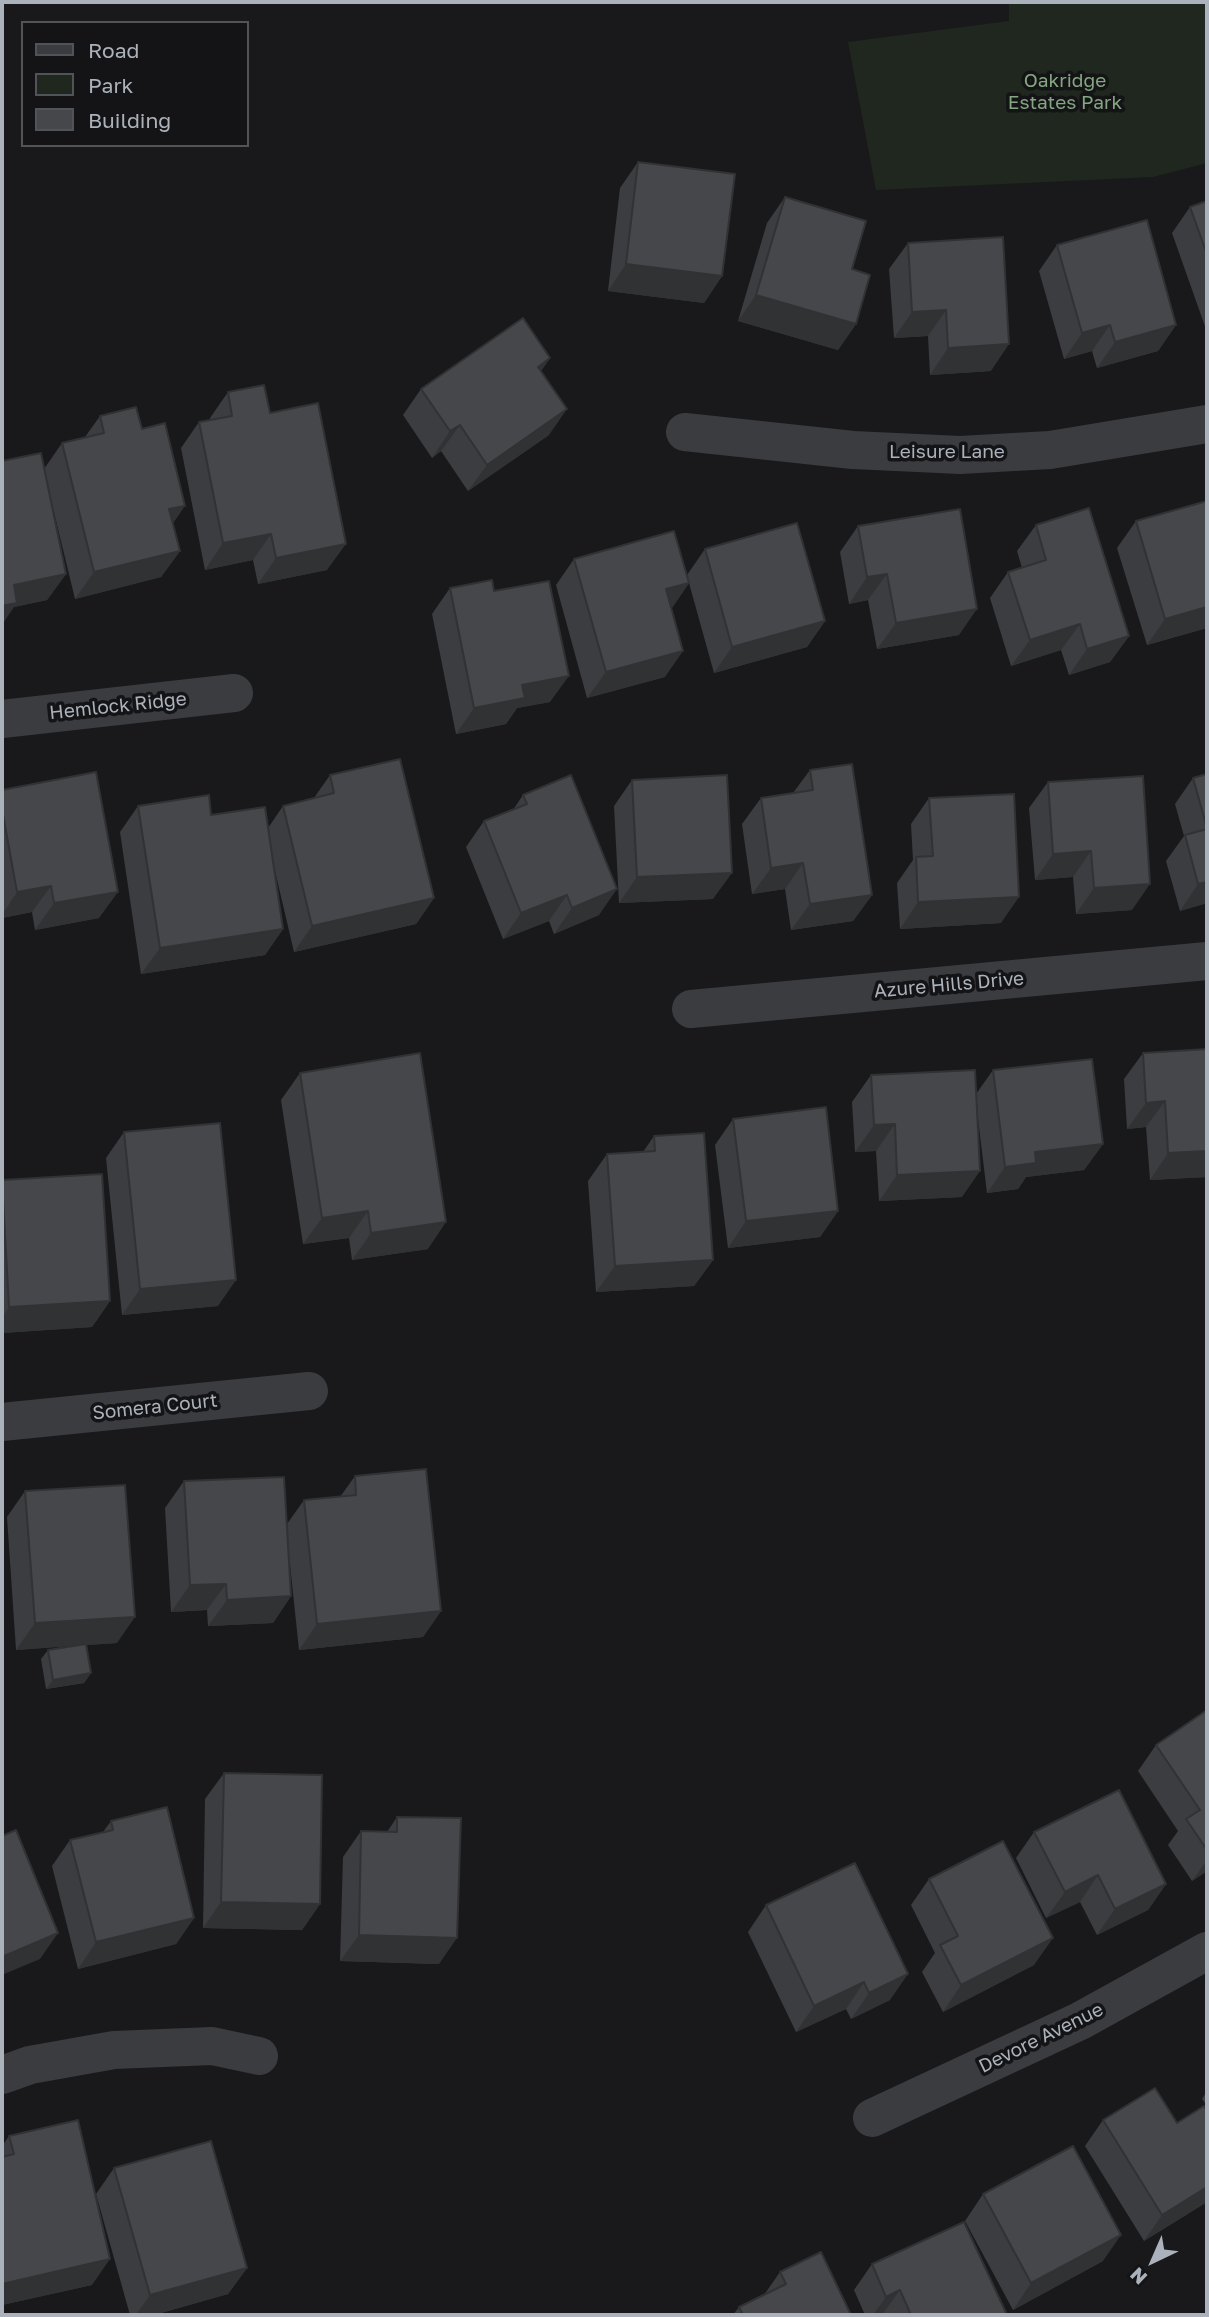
<!DOCTYPE html>
<style>
body{margin:0}
#map{position:relative;width:1209px;height:2317px;overflow:hidden;background:#19191b;font-family:"Golos Text",sans-serif}
canvas{display:block}
.frame{position:absolute;inset:0;border:4px solid #abb2bb;pointer-events:none}
.legend{position:absolute;left:21px;top:21px;width:228px;height:126px;box-sizing:border-box;background:#141416;border:2px solid #505358;margin:0;padding:9px 12px;list-style:none;font-size:21px;color:#abb2bb}
.legend li{display:flex;align-items:center;gap:14px;height:35px}
.legend b{width:35px;border:2px solid #505358}
.north{position:absolute;left:1118px;top:2226px;width:70px;height:70px;-webkit-text-stroke:5px #141416;paint-order:stroke;rotate:224deg;font-size:19px;font-weight:700;line-height:28px;text-align:center;color:#abb2bb}
.north::after{content:'';display:block;margin:auto;width:24px;height:32px;background:#abb2bb;clip-path:polygon(50% 0,100% 100%,50% 72%,0 100%)}
</style>
<div id="map">
<canvas width="1209" height="2317"></canvas>
<div class="frame"></div>
<ul class="legend">
<li><b style="height:9px;background:#3a3c40"></b>Road</li>
<li><b style="height:19px;background:#1f271f"></b>Park</li>
<li><b style="height:19px;background:#45474b"></b>Building</li>
</ul>
<div class="north">N</div>
</div>
<script>
const g = document.querySelector('canvas').getContext('2d');
g.lineJoin = 'round';
function fillPath(path, color) { g.fillStyle = color; g.fill(path, 'evenodd'); }
const shape = rows => new Path2D(rows.map(r => 'M' + r).join(''));
function strokePath(path, color, width, dash) { g.strokeStyle = color; g.lineWidth = width; g.lineCap = dash ? 'butt' : 'round'; g.setLineDash(dash || []); g.stroke(path); }
function label(font, color, halo, rows, align = 'center') {
  g.font = font + ' "Golos Text",sans-serif'; g.lineWidth = 7; g.setLineDash([]); g.textBaseline = 'middle'; g.strokeStyle = halo; g.fillStyle = color; for (const [text, x, y, turn = 0] of rows) {
    g.save(); g.translate(x, y); g.rotate((+turn || 0) * Math.PI / 180); g.textAlign = isNaN(turn) ? turn : align; if (halo) g.strokeText(text, 0, 0); g.fillText(text, 0, 0); g.restore();
  }
}
const green = shape([
 [1009,2,1207,2,1207,163,1153,177,876,190,848,42,1009,21]
]);
const minor = shape([
 [685,432,853,450,960,455,1050,450,1207,424],
 [2,719,234,693],
 [691,1009,1207,961],
 [2,1422,309,1391],
 [2,2075,30,2065,114,2050,212,2046,259,2056],
 [872,2118,1080,2021,1207,1951]
]);
const wall = shape([
 [638,162,722,276,704,303,608,291,620,188],
 [785,197,852,269,856,324,838,350,738,321,767,223],
 [1207,201,1207,332,1172,233,1190,207],
 [908,243,991,371,930,375,928,336,894,338,889,269],
 [1057,245,1176,325,1158,351,1097,368,1092,351,1064,359,1039,271],
 [550,358,541,371,549,435,468,491,441,451,432,458,403,415,421,389],
 [228,392,270,413,327,570,258,584,253,560,205,570,181,448,199,422,210,420,210,418],
 [100,416,142,429,173,524,180,551,161,577,75,599,44,471,66,574,47,600,14,607,44,469,62,443,85,437],
 [1207,501,1207,628,1147,645,1117,548,1136,521],
 [1036,525,1129,636,1110,662,1069,675,1061,650,1011,666,990,598,1008,572,1022,568,1017,551],
 [858,526,959,635,877,649,868,600,849,604,840,552],
 [705,549,825,621,807,647,714,673,689,583,672,608,665,677,587,698,556,585,574,559,687,575],
 [450,588,494,591,550,702,517,708,506,724,456,734,432,614],
 [810,770,872,895,853,921,791,930,785,889,752,894,742,824,761,798,793,793],
 [1207,774,1207,903,1180,911,1166,861,1184,836,1175,804,1193,778],
 [330,775,434,898,416,924,294,952,275,871,283,929,265,955,141,974,120,832,138,806,211,815,268,828,283,806,314,798],
 [632,780,713,899,619,903,614,806],
 [1048,782,1132,910,1076,914,1073,877,1035,880,1029,808],
 [2,790,99,918,35,930,32,912,2,918],
 [523,795,599,915,554,934,549,921,503,939,466,847,484,821,513,810],
 [929,798,1001,923,900,929,897,883,913,860,911,824],
 [1143,1053,1207,1177,1150,1180,1146,1127,1127,1129,1124,1079],
 [993,1070,1103,1144,1084,1170,1026,1177,1018,1189,987,1193,978,1119,962,1197,879,1201,876,1151,855,1152,852,1102,871,1075,976,1094],
 [300,1073,428,1249,352,1260,349,1238,303,1244,281,1100],
 [733,1119,838,1211,820,1237,728,1248,715,1145],
 [124,1132,218,1306,122,1315,106,1158],
 [654,1136,713,1260,694,1286,596,1292,588,1181,607,1154,643,1152],
 [2,1180,110,1301,92,1327,2,1333],
 [355,1476,441,1611,423,1637,299,1650,289,1555,291,1596,273,1623,208,1626,207,1610,171,1612,165,1508,184,1481,287,1524,304,1500,340,1497],
 [25,1491,117,1643,86,1645,91,1673,84,1683,46,1689,41,1659,48,1650,79,1645,16,1650,7,1517],
 [1207,1710,1207,1871,1192,1881,1168,1845,1178,1831,1138,1771,1156,1745],
 [224,1773,320,1904,302,1930,203,1928,205,1799],
 [397,1817,439,1964,340,1961,343,1857,361,1831,387,1832],
 [111,1821,194,1918,176,1944,78,1969,52,1866,70,1840,103,1832],
 [1034,1832,1166,1884,1148,1910,1097,1935,1080,1902,1046,1918,1016,1858],
 [929,1879,1034,1965,943,2012,922,1972,935,1953,911,1905],
 [766,1905,890,2000,851,2019,846,2009,796,2032,748,1932],
 [1207,2091,1207,2106,1202,2099],
 [1103,2120,1207,2202,1144,2241,1085,2146],
 [9,2136,92,2285,2,2305,2,2146],
 [114,2168,247,2268,228,2294,154,2315,130,2315,96,2194],
 [983,2194,1103,2261,1013,2310,965,2221],
 [872,2264,1007,2315,865,2315,854,2290],
 [780,2272,851,2315,733,2315,739,2307,764,2295]
]);
const shadedWall = shape([
 [626,264,722,276,704,303,608,291],
 [756,295,856,324,838,350,738,321],
 [946,310,928,336,894,338,912,312],
 [1110,325,1092,351,1064,359,1082,333],
 [1176,325,1158,351,1097,368,1115,342],
 [1009,344,991,371,930,375,948,348],
 [550,358,532,384,538,367],
 [567,409,549,435,468,491,487,465],
 [460,425,441,451,432,458,450,431],
 [185,506,167,532,169,509],
 [271,534,253,560,205,570,223,543],
 [346,544,327,570,258,584,276,558],
 [180,551,161,577,75,599,94,572],
 [66,574,47,600,14,607,2,625,2,602,14,585],
 [887,574,868,600,849,604,867,577],
 [689,583,671,609,666,589],
 [1207,607,1207,628,1147,645,1165,619],
 [977,609,959,635,877,649,896,623],
 [825,621,807,647,714,673,732,647],
 [1080,624,1061,650,1011,666,1030,640],
 [1129,636,1110,662,1069,675,1087,649],
 [683,651,665,677,587,698,606,672],
 [569,676,550,702,517,708,506,724,456,734,474,708,522,685],
 [1091,851,1073,877,1035,880,1053,854],
 [803,863,785,889,752,894,771,868],
 [732,873,713,899,619,903,637,877],
 [1207,882,1207,903,1180,911,1198,884],
 [1150,884,1132,910,1076,914,1094,888],
 [51,886,32,912,2,918,2,915,17,892],
 [617,889,599,915,554,934,572,908],
 [118,892,99,918,35,930,54,903],
 [567,895,549,921,503,939,521,913],
 [872,895,853,921,791,930,810,904],
 [1019,897,1001,923,900,929,918,902],
 [434,898,416,924,294,952,312,926],
 [283,929,265,955,141,974,160,948],
 [1165,1101,1146,1127,1127,1129,1146,1103],
 [895,1124,876,1151,855,1152,874,1125],
 [1103,1144,1084,1170,1026,1177,1018,1189,987,1193,1005,1167,1035,1152],
 [1207,1151,1207,1177,1150,1180,1168,1153],
 [980,1171,962,1197,879,1201,897,1175],
 [368,1211,349,1238,303,1244,322,1218],
 [838,1211,820,1237,728,1248,746,1221],
 [446,1222,428,1249,352,1260,371,1233],
 [713,1260,694,1286,596,1292,615,1266],
 [236,1280,218,1306,122,1315,140,1289],
 [110,1301,92,1327,2,1333,2,1318,9,1307],
 [226,1584,207,1610,171,1612,190,1585],
 [291,1596,273,1623,208,1626,227,1600],
 [441,1611,423,1637,299,1650,317,1624],
 [135,1617,117,1643,16,1650,35,1623],
 [91,1673,84,1683,46,1689,53,1680],
 [1207,1860,1207,1871,1192,1881],
 [1098,1875,1080,1902,1046,1918,1065,1892],
 [1166,1884,1148,1910,1097,1935,1115,1909],
 [221,1902,320,1904,302,1930,203,1928],
 [194,1918,176,1944,78,1969,96,1942],
 [58,1933,40,1959,2,1975,2,1957],
 [359,1935,457,1938,439,1964,340,1961],
 [1053,1938,1034,1965,943,2012,961,1985],
 [908,1974,890,2000,851,2019,869,1993],
 [864,1982,846,2009,796,2032,814,2006],
 [1207,2187,1207,2202,1144,2241,1162,2215],
 [1121,2235,1103,2261,1013,2310,1031,2283],
 [110,2259,92,2285,2,2305,2,2284],
 [247,2268,228,2294,154,2315,136,2315,150,2295],
 [900,2290,882,2315,873,2315,886,2297]
]);
const building = shape([
 [638,162,735,174,722,276,626,264,638,162],
 [785,197,866,221,852,269,870,275,856,324,756,295,785,197],
 [1207,201,1207,254,1190,207,1207,201],
 [1147,220,1176,325,1115,342,1110,325,1082,333,1057,245,1147,220],
 [1003,237,1009,344,948,348,946,310,912,312,908,243,1003,237],
 [523,318,550,358,538,367,567,409,487,465,460,425,450,431,421,389,523,318],
 [264,385,270,413,318,403,346,544,276,558,271,534,223,543,199,422,232,416,228,392,264,385],
 [136,407,142,429,165,423,185,506,169,509,180,551,94,572,62,443,104,433,100,416,136,407],
 [41,453,66,574,14,585,17,603,2,606,2,461,41,453],
 [1207,501,1207,607,1165,619,1136,521,1207,501],
 [1089,508,1129,636,1087,649,1080,624,1030,640,1008,572,1046,560,1036,525,1089,508],
 [960,509,977,609,896,623,887,574,867,577,858,526,960,509],
 [797,523,825,621,732,647,705,549,797,523],
 [674,531,689,583,666,589,683,651,606,672,574,559,674,531],
 [492,580,494,591,549,581,569,676,522,685,525,698,474,708,450,588,492,580],
 [400,759,434,898,312,926,283,806,334,793,330,775,400,759],
 [852,764,872,895,810,904,803,863,771,868,761,798,813,790,810,770,852,764],
 [96,772,118,892,54,903,51,886,17,892,2,809,2,790,96,772],
 [1207,774,1207,828,1193,778,1207,774],
 [571,775,617,889,572,908,567,895,521,913,484,821,527,804,523,795,571,775],
 [727,775,732,873,637,877,632,780,727,775],
 [1143,776,1150,884,1094,888,1091,851,1053,854,1048,782,1143,776],
 [1014,794,1019,897,918,902,916,857,933,856,929,798,1014,794],
 [209,795,211,815,265,807,283,929,160,948,138,806,209,795],
 [1207,829,1207,882,1198,884,1185,835,1207,829],
 [1207,1049,1207,1151,1168,1153,1165,1101,1146,1103,1143,1053,1207,1049],
 [420,1053,446,1222,371,1233,368,1211,322,1218,300,1073,420,1053],
 [1092,1059,1103,1144,1035,1152,1036,1163,1005,1167,993,1070,1092,1059],
 [975,1070,980,1171,897,1175,895,1124,874,1125,871,1075,975,1070],
 [826,1107,838,1211,746,1221,733,1119,826,1107],
 [220,1123,236,1280,140,1289,124,1132,220,1123],
 [704,1133,713,1260,615,1266,607,1154,655,1151,654,1136,704,1133],
 [102,1174,110,1301,9,1307,2,1180,102,1174],
 [426,1469,441,1611,317,1624,304,1500,356,1495,355,1476,426,1469],
 [284,1477,291,1596,227,1600,226,1584,190,1585,184,1481,284,1477],
 [125,1485,135,1617,35,1623,25,1491,125,1485],
 [86,1644,91,1673,53,1680,48,1650,86,1644],
 [1207,1710,1207,1850,1186,1819,1200,1810,1156,1745,1207,1710],
 [224,1773,322,1775,320,1904,221,1902,224,1773],
 [1119,1790,1166,1884,1115,1909,1098,1875,1065,1892,1034,1832,1119,1790],
 [167,1807,194,1918,96,1942,70,1840,113,1830,111,1821,167,1807],
 [397,1817,461,1818,457,1938,359,1935,361,1831,397,1832,397,1817],
 [16,1830,58,1933,2,1957,2,1836,16,1830],
 [1003,1841,1053,1938,961,1985,940,1945,958,1936,929,1879,1003,1841],
 [855,1863,908,1974,869,1993,864,1982,814,2006,766,1905,855,1863],
 [1155,2088,1177,2123,1204,2106,1207,2111,1207,2187,1162,2215,1103,2120,1155,2088],
 [78,2120,110,2259,2,2284,2,2157,14,2154,9,2136,78,2120],
 [211,2141,247,2268,150,2295,114,2168,211,2141],
 [1073,2146,1121,2235,1031,2283,983,2194,1073,2146],
 [964,2222,1007,2315,911,2315,900,2290,886,2297,872,2264,964,2222],
 [821,2252,851,2315,743,2315,739,2307,786,2284,780,2272,821,2252]
]);
const parkNames = [
 ["Oakridge",1065,81],
 ["Estates Park",1065,103]
];
const streetNames = [
 ["Leisure Lane",947,452],
 ["Hemlock Ridge",118,706,-6],
 ["Azure Hills Drive",949,985,-5],
 ["Somera Court",155,1407,-6],
 ["Devore Avenue",1041,2038,-26]
];
fillPath(green, '#1f271f');
strokePath(minor, '#3a3c40', 38);
fillPath(wall, '#3b3d40');
fillPath(shadedWall, '#303234');
fillPath(building, '#45474b');
strokePath(building, '#303234', 2);
label('19px', '#85a682', '#141416', parkNames);
label('19px', '#abb2bb', '#141416', streetNames);
</script>
